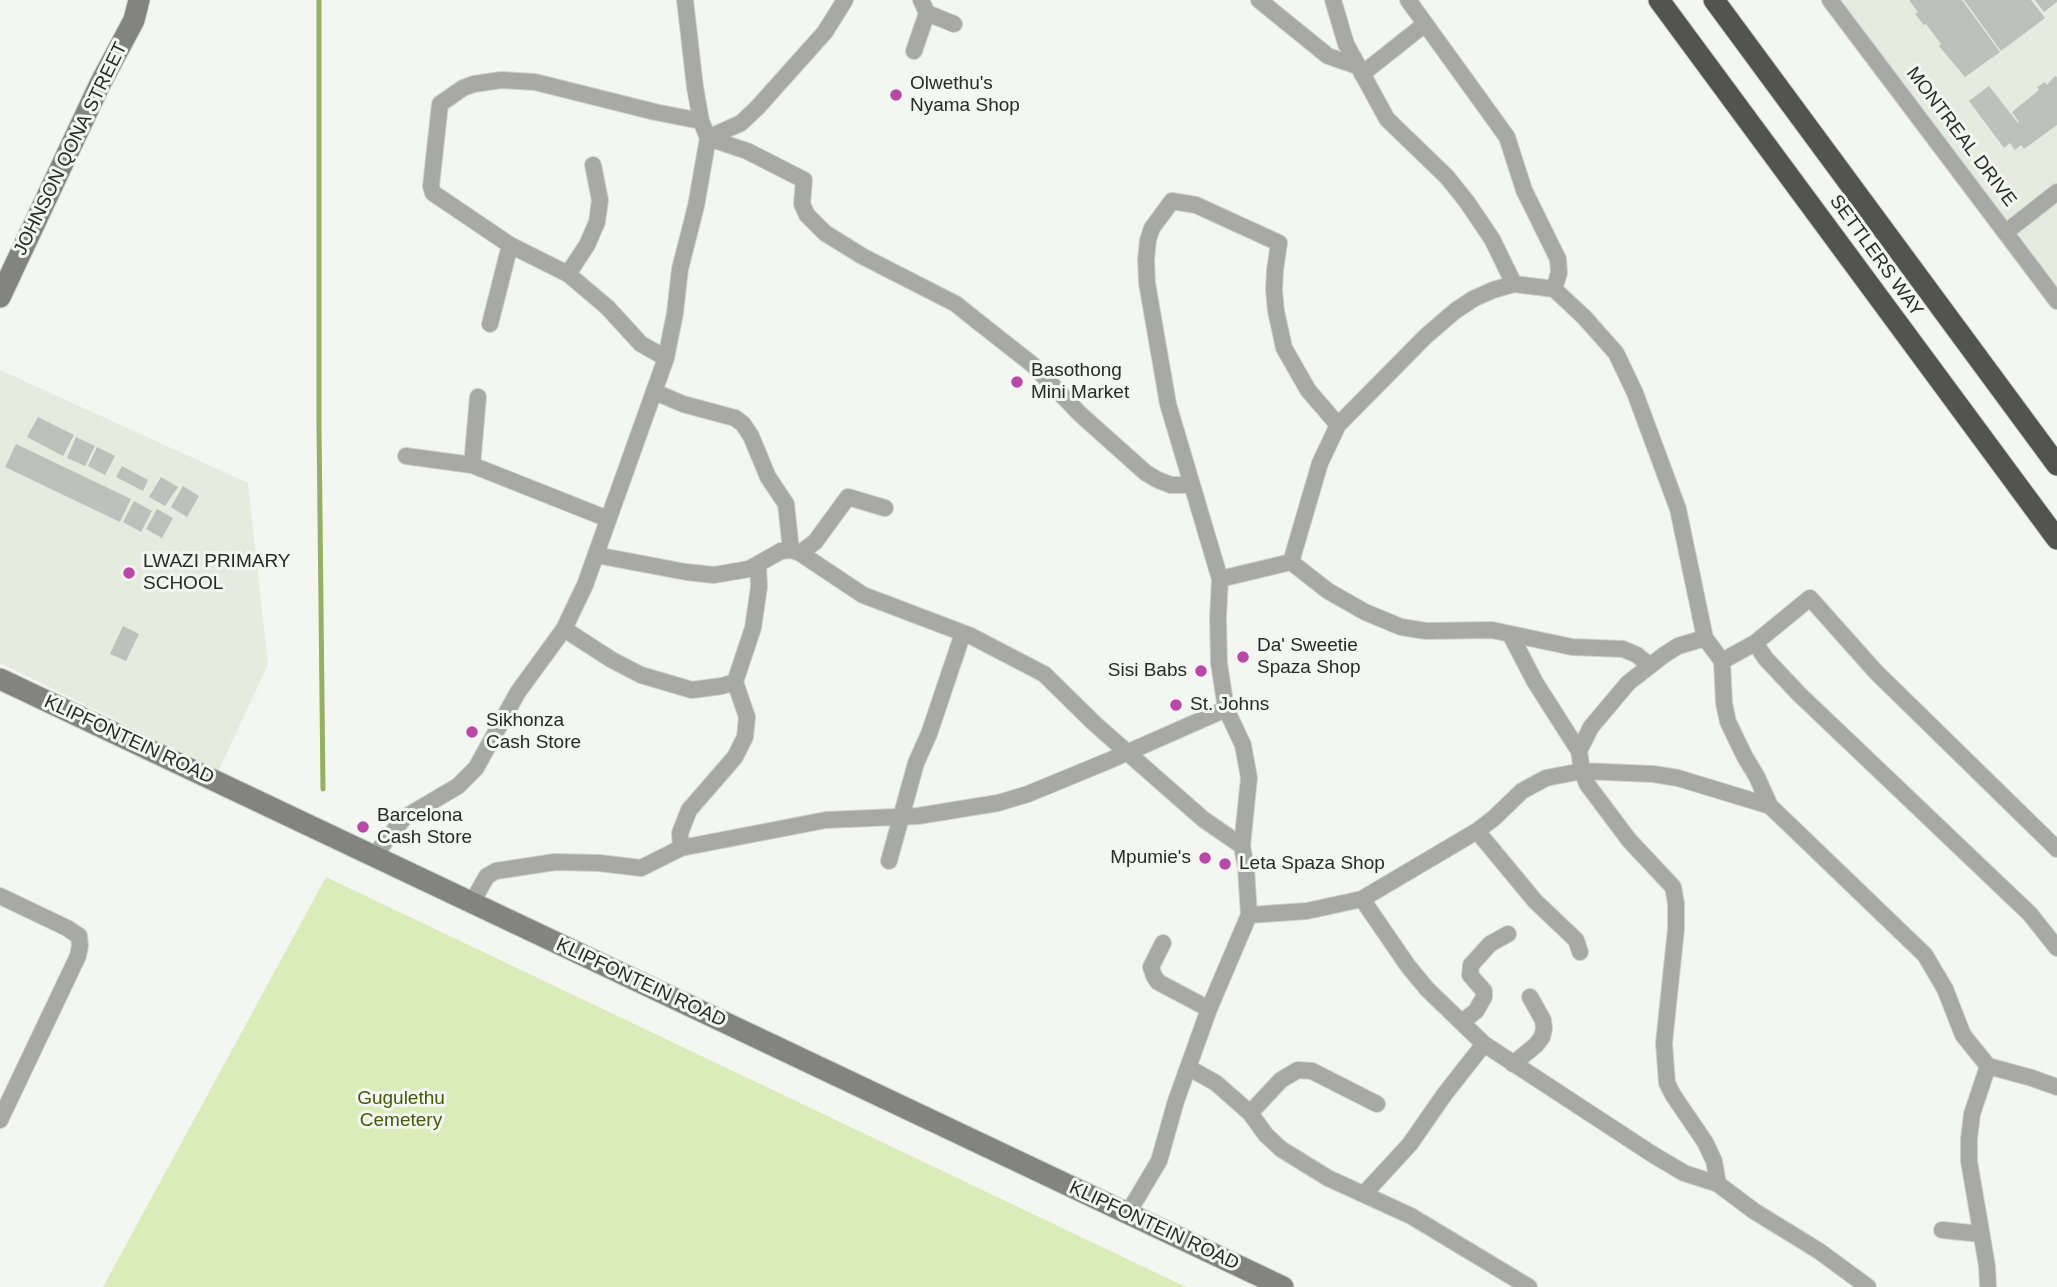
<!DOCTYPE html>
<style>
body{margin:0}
canvas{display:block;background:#f4f6f1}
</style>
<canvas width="2057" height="1287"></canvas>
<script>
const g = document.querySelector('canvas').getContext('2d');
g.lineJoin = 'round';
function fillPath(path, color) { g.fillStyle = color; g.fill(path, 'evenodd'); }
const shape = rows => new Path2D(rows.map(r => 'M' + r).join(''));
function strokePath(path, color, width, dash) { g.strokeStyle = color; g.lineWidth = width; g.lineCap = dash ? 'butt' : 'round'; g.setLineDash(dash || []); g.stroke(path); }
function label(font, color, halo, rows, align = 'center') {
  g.font = font + ' Arial,sans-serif'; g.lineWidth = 6; g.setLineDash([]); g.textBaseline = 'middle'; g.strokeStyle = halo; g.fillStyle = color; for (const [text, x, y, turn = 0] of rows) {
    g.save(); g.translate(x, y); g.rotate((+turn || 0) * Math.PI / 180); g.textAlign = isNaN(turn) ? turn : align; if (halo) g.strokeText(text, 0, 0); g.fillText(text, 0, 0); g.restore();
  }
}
const built = shape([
 [1830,0,2057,0,2057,301],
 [0,370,248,483,268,664,219,770,0,663]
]);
const green = shape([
 [326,877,1186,1287,103,1287]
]);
const stream = shape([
 [319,0,319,425,323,789]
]);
const building = shape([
 [1909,0,1962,0,2000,52,1965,77,1939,46,1941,44,1926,24,1924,25,1915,14,1918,12],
 [1964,0,2031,0,2045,18,2001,51],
 [2035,0,2057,0,2057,2,2044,12],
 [2055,76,2057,77,2057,125,2024,149,2021,145,2015,150,2010,143,2004,148,1969,101,1989,86,2018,123,2019,122,2012,112,2039,90,2037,87,2045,82,2047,85],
 [38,417,74,435,63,456,27,437],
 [76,437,95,446,85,466,67,458],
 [16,444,131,499,120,522,5,467],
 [97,447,115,456,105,475,88,466],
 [122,466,148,480,143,491,116,477],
 [161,477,178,487,165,506,149,497],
 [183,486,199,496,187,517,171,507],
 [134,501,152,511,141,532,123,522],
 [157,509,173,518,162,538,146,529],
 [123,626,139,634,126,661,110,654]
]);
const street = shape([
 [685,0,695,87,701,121,708,138,747,151,804,180,802,204,807,215,825,233,862,256,956,304,972,317,1033,365,1080,414,1146,473,1158,480,1171,485,1191,485],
 [1259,0,1328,56,1357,66],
 [1333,0,1346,44,1387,119,1447,177,1467,202,1492,239,1514,284],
 [1408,0,1507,137,1524,190,1558,259,1559,273,1554,289],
 [1830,0,2057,301],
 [927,13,954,24],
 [914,51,927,13,921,0],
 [1362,74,1425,24],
 [2006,232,2057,192],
 [568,274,587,245,597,222,600,200,593,165],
 [490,324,510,245],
 [666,358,641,344,607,307,568,274,510,245,433,193,431,186,440,104,463,88,474,84,501,80,535,82,655,112,701,121],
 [655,392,683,404,735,418,743,424,751,436,768,477,786,504,791,550],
 [406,456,472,465,608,519],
 [472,465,478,397],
 [800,553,815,542,848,497,885,508],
 [596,555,686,572,714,575,749,569,781,551,791,550,800,553,863,595,971,636,1044,674,1095,724,1203,819,1242,846,1246,868,1249,915,1209,1009,1176,1101,1159,1161,1128,1213],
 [1291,562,1320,463,1338,425,1426,336,1455,311,1473,299,1493,290,1514,284,1554,289,1584,317,1616,353,1635,393,1678,509,1705,638,1722,661,1724,703,1728,722,1745,757,1757,777,1770,806,1925,955,1945,989,1963,1035,1988,1066,2032,1078,2057,1087],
 [1291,562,1328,591,1365,612,1401,627,1426,631,1492,630,1572,647,1623,649,1637,655,1650,666],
 [1220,579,1291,562],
 [564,629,612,660,641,675,692,690,722,686,735,682],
 [1510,634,1535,682,1579,751,1582,771,1587,784,1629,840,1673,887,1676,903,1676,929,1664,1043,1667,1083,1673,1095,1705,1142,1714,1161,1718,1184],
 [1755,643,1766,659,1799,694,2030,914,2057,948],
 [1722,661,1755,643,1810,598,1876,672,2057,849],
 [1579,751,1591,727,1628,683,1664,655,1678,646,1705,638],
 [1477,831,1535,901,1576,940,1580,952],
 [1242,846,1249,778,1243,745,1226,709,1219,663,1218,617,1220,579,1168,404,1147,283,1146,260,1148,240,1152,228,1172,201,1196,205,1279,243,1275,270,1274,290,1276,311,1284,348,1308,390,1338,425],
 [681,848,826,820,918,816,998,803,1028,794,1108,761,1226,709],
 [373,857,404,818,458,786,476,768,518,692,564,629,585,585,666,358,675,313,680,269,696,206,708,138,741,123,757,108,825,32,845,0],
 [889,861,916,763,929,734,963,633],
 [0,896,67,928,79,936,80,946,78,956,0,1120],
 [1362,899,1408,966,1427,989,1484,1044,1652,1154,1684,1173,1718,1184,1754,1211,1819,1251,1868,1287],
 [471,904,487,876,496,871,555,862,599,863,641,868,681,848,680,833,689,810,735,757,745,737,747,717,735,682,753,628,759,587,758,565],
 [1249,915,1307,911,1362,899,1477,831,1494,818,1522,791,1546,778,1582,771,1653,774,1678,778,1770,806],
 [1163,943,1151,967,1154,976,1158,982,1209,1009],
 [1462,1022,1476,1011,1484,997,1484,991,1470,975,1471,965,1490,944,1508,934],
 [1513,1064,1536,1045,1542,1037,1544,1029,1543,1020,1530,997],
 [1189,1068,1216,1083,1250,1113,1266,1135,1281,1149,1328,1178,1411,1216,1529,1287],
 [1250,1113,1281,1080,1298,1070,1312,1071,1377,1104],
 [1364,1194,1410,1144,1444,1095,1484,1044],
 [1942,1230,1981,1234],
 [1988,1287,1987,1266,1969,1161,1969,1139,1972,1114,1988,1066]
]);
const secondary = shape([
 [0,297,100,84,134,20,139,0],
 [0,679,1283,1287]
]);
const highway = shape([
 [1659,0,2057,539],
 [1714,0,2057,465]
]);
const markers = [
 [896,95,7,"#b849a7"],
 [1017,382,7,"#b849a7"],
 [129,573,7,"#b849a7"],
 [1243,657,7,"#b849a7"],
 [1201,671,7,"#b849a7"],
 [1176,705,7,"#b849a7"],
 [472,732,7,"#b849a7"],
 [363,827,7,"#b849a7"],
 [1205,858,7,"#b849a7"],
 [1225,864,7,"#b849a7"]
];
const poiNames = [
 ["Olwethu's",910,84],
 ["Nyama Shop",910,106],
 ["Basothong",1031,371],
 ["Mini Market",1031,393],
 ["LWAZI PRIMARY",143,562],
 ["SCHOOL",143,584],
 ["Da' Sweetie",1257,646],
 ["Spaza Shop",1257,668],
 ["Sisi Babs",1187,671,"right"],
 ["St. Johns",1190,705],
 ["Sikhonza",486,721],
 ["Cash Store",486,743],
 ["Barcelona",377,816],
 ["Cash Store",377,838],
 ["Mpumie's",1191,858,"right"],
 ["Leta Spaza Shop",1239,864]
];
const streetNames = [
 ["MONTREAL DRIVE",1961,137,53],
 ["JOHNSON QONA STREET",71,149,-64],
 ["SETTLERS WAY",1876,256,54],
 ["KLIPFONTEIN ROAD",129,740,25],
 ["KLIPFONTEIN ROAD",641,983,25],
 ["KLIPFONTEIN ROAD",1154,1226,25]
];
const parkNames = [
 ["Gugulethu",401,1099],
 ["Cemetery",401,1121]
];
fillPath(built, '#e6ebdf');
fillPath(green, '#daecba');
strokePath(stream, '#96af65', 5);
fillPath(building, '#bec0bc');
strokePath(street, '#cfd1cd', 18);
strokePath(secondary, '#cfd1cd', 23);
strokePath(highway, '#cfd1cd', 23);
strokePath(street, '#a8a9a7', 16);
strokePath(secondary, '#838481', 21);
strokePath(highway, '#535450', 21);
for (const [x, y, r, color] of markers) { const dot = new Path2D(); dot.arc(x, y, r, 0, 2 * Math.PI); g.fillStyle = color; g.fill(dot); strokePath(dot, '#f4f6f1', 2.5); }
label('19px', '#292a28', '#f4f6f1', poiNames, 'left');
label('19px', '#292a28', '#f4f6f1', streetNames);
label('19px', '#445a03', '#f4f6f1', parkNames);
</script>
